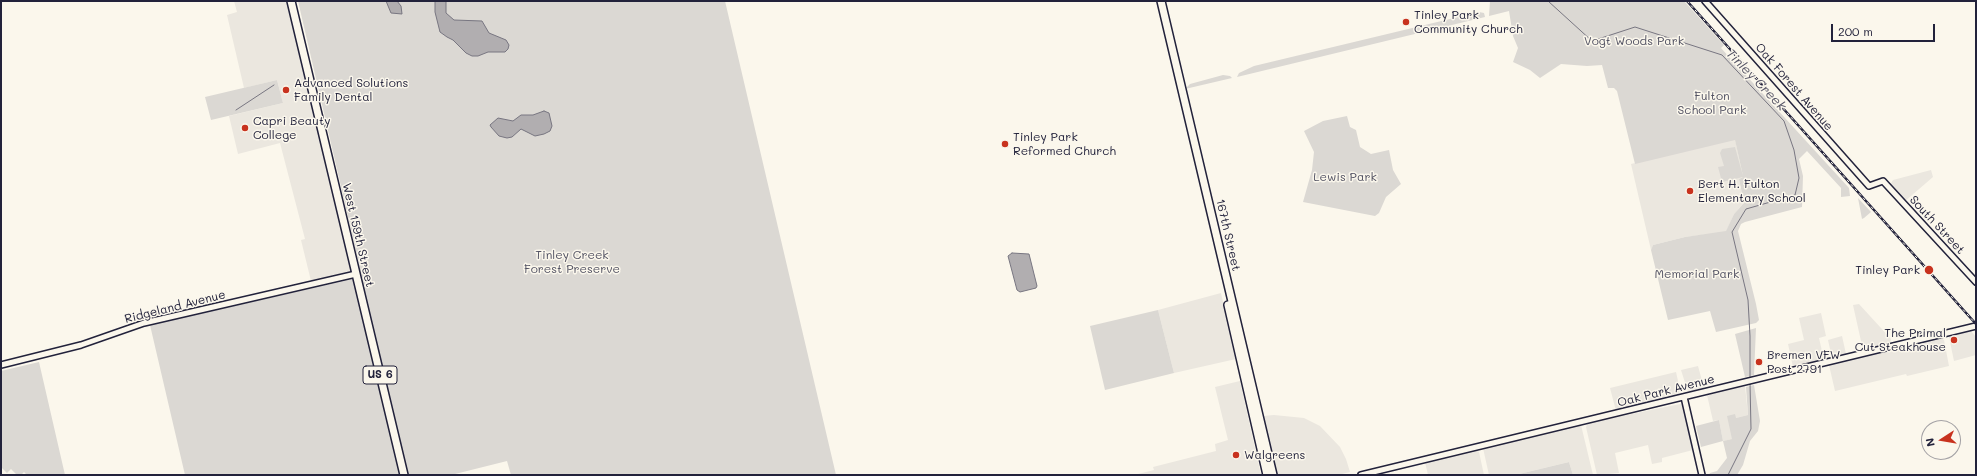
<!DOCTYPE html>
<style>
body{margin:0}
#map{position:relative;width:1977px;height:476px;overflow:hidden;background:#fbf7ec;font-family:Mali,sans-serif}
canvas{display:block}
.frame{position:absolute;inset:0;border:2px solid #22223b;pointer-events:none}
.north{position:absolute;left:1921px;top:420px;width:40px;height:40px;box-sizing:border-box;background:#fbf7ec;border:1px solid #a4a2a5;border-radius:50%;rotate:258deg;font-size:11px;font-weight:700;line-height:16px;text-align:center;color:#22223b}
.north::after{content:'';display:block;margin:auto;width:14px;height:18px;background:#c8321e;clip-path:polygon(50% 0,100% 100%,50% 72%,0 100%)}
.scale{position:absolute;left:1831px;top:24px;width:104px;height:18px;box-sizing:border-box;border:2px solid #22223b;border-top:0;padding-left:5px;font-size:12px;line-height:14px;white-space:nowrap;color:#22223b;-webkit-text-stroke:3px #fbf7ec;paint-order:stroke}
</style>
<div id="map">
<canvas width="1977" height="476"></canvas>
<div class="frame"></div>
<div class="north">N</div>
<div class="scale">200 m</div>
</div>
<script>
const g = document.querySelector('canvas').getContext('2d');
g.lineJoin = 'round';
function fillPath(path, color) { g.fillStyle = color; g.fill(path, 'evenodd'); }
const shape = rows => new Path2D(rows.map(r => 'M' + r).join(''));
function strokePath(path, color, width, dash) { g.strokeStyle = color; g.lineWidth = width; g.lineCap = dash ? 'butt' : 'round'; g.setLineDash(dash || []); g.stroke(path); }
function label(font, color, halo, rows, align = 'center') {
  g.font = font + ' Mali,sans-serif'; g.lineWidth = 3; g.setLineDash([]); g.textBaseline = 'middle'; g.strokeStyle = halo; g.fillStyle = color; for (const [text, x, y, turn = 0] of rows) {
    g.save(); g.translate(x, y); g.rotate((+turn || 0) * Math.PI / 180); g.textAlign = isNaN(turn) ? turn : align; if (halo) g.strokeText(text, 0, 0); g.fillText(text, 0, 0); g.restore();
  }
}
const built = shape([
 [234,1,287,1,351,271,311,281,301,240,305,239,280,143,238,154,229,116,283,103,277,80,244,88,227,15,237,12],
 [1735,139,1743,176,1739,179,1744,203,1734,214,1726,232,1685,237,1653,245,1651,250,1631,164],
 [1931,170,1933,177,1904,202,1890,185,1893,180],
 [1221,293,1236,359,1174,373,1158,310],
 [1859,304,1891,339,1890,344,1863,350,1853,305],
 [1821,313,1826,336,1819,338,1824,360,1793,367,1788,344,1804,340,1799,318],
 [1971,331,1976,337,1976,355,1954,361,1949,337],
 [1842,336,1846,354,1832,358,1828,340],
 [1941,338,1944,340,1949,366,1907,376,1906,374,1835,391,1829,365],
 [1698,366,1704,388,1690,392,1687,389,1681,370],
 [1676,372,1680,390,1678,394,1616,411,1610,388],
 [1240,381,1261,475,1134,475,1154,470,1153,467,1216,451,1215,444,1228,440,1215,387],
 [1745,386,1748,415,1736,418,1733,439,1723,441,1719,420,1713,421,1707,395],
 [1680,404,1683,405,1693,450,1662,458,1662,462,1652,464,1648,445,1615,453,1619,473,1597,475,1586,427,1588,423],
 [1274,415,1304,418,1320,426,1340,447,1346,459,1350,472,1338,475,1275,475,1263,416],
 [1581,425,1593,475,1573,475,1569,462,1515,475,1489,475,1483,448],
 [1475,449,1479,452,1484,475,1428,475,1425,462]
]);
const green = shape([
 [298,1,725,1,836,475,511,475,507,461,451,475,185,475,150,325,362,277],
 [1490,1,1684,1,1724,45,1721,48,1849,188,1850,196,1841,197,1841,188,1807,151,1799,159,1803,176,1802,207,1745,222,1741,224,1738,231,1756,304,1759,320,1756,323,1716,332,1710,311,1668,320,1651,250,1653,245,1685,237,1726,231,1734,214,1744,203,1739,179,1743,177,1722,182,1718,167,1724,166,1720,153,1722,149,1735,147,1743,176,1735,140,1635,164,1617,91,1614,88,1608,88,1602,65,1587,66,1561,64,1540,78,1530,70,1513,62,1518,48,1513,36,1509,11,1489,16],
 [1479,12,1484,13,1485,17,1237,77,1239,73,1254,66],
 [1223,75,1230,76,1232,78,1185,89,1190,84],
 [277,80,283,103,211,120,205,97],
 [1347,116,1350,127,1356,130,1360,147,1371,154,1389,150,1393,170,1401,184,1386,197,1379,213,1375,216,1303,202,1312,170,1314,152,1304,131,1323,121],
 [1858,198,1871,212,1864,218,1862,219],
 [1158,310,1174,373,1105,390,1090,326],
 [1756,328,1754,375,1745,377,1735,334],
 [39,362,65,475,27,475,24,472,21,475,17,475,11,469,7,473,1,467,1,371],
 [1754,385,1760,421,1758,431,1750,441,1743,465,1737,475,1709,475,1710,473,1717,471,1727,458,1723,441,1701,447,1696,426,1719,420,1723,441,1732,439,1727,416,1735,414,1736,418,1748,415,1746,387],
 [1569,462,1573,475,1515,475]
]);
const water = shape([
 [386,1,397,1,401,6,402,14,391,13,386,1],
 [435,1,446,1,446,13,454,20,482,21,489,33,506,40,509,45,508,49,505,52,488,52,478,56,472,56,466,53,453,40,447,37,440,32,435,12,435,1],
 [544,111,549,113,552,126,550,131,544,134,535,136,521,129,512,137,507,138,499,136,491,127,490,125,498,118,513,121,521,115,533,115,544,111],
 [1012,253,1029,254,1037,286,1036,288,1020,292,1017,290,1008,256,1012,253]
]);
const stream = shape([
 [1548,1,1592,41,1635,27,1722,55,1784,121,1794,150,1799,178,1795,195,1746,209,1732,232,1748,300,1750,336,1750,378],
 [236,110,274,85],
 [1728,475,1751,429,1750,383]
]);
const minor = shape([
 [1705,1,1869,186,1883,181,1976,282],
 [1,365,81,345,144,323,356,274],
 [1684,397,1702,475],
 [1361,475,1976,326]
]);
const major = shape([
 [291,1,404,475],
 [1161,1,1273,475],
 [1228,305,1267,475]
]);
const rail = shape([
 [1687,1,1976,324]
]);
const markers = [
 [1406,22,4,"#c8321e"],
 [286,90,4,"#c8321e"],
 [245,128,4,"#c8321e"],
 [1005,144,4,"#c8321e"],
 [1690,191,4,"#c8321e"],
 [1929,270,5,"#c8321e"],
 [1954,340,4,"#c8321e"],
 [1759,362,4,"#c8321e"],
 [1236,455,4,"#c8321e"]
];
const shields = [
 [380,375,34]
];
const shieldNames = [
 ["US 6",380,375]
];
const poiNames = [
 ["Tinley Park",1414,15],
 ["Community Church",1414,29],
 ["Advanced Solutions",294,83],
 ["Family Dental",294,97],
 ["Capri Beauty",253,121],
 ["College",253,135],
 ["Tinley Park",1013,137],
 ["Reformed Church",1013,151],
 ["Bert H. Fulton",1698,184],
 ["Elementary School",1698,198],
 ["Tinley Park",1920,270,"right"],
 ["The Primal",1946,333,"right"],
 ["Cut Steakhouse",1946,347,"right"],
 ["Bremen VFW",1767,355],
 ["Post 2791",1767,369],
 ["Walgreens",1244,455]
];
const parkNames = [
 ["Vogt Woods Park",1634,41],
 ["Fulton",1712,96],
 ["School Park",1712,110],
 ["Lewis Park",1345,177],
 ["Tinley Creek",572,255],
 ["Forest Preserve",572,269],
 ["Memorial Park",1697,274]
];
const streetNames = [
 ["Oak Forest Avenue",1794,87,49],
 ["South Street",1937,225,47],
 ["West 159th Street",358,235,77],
 ["167th Street",1228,235,77],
 ["Ridgeland Avenue",175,307,-14],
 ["Oak Park Avenue",1666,391,-14]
];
const waterNames = [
 ["Tinley Creek",1756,80,46]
];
fillPath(built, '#ebe7df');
fillPath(green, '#dbd8d3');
fillPath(water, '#b1aeb0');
strokePath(water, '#787681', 1);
strokePath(stream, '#787681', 1);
strokePath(minor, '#22223b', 8);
strokePath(major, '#22223b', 10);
strokePath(minor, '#fbf7ec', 5);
strokePath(major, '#fbf7ec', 7);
strokePath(rail, '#22223b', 2.5);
strokePath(rail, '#fbf7ec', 1, [3]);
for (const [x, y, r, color] of markers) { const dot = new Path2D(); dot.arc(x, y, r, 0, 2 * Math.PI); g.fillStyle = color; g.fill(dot); strokePath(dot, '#fbf7ec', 1.5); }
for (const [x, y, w] of shields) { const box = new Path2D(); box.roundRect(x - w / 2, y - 9, w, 18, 3); g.fillStyle = '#fbf7ec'; g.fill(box); strokePath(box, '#22223b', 1); }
label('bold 11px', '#22223b', null, shieldNames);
label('12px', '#22223b', '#fbf7ec', poiNames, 'left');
label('12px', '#505061', '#fbf7ec', parkNames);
label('12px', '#22223b', '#fbf7ec', streetNames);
label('italic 13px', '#545364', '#fbf7ec', waterNames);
</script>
